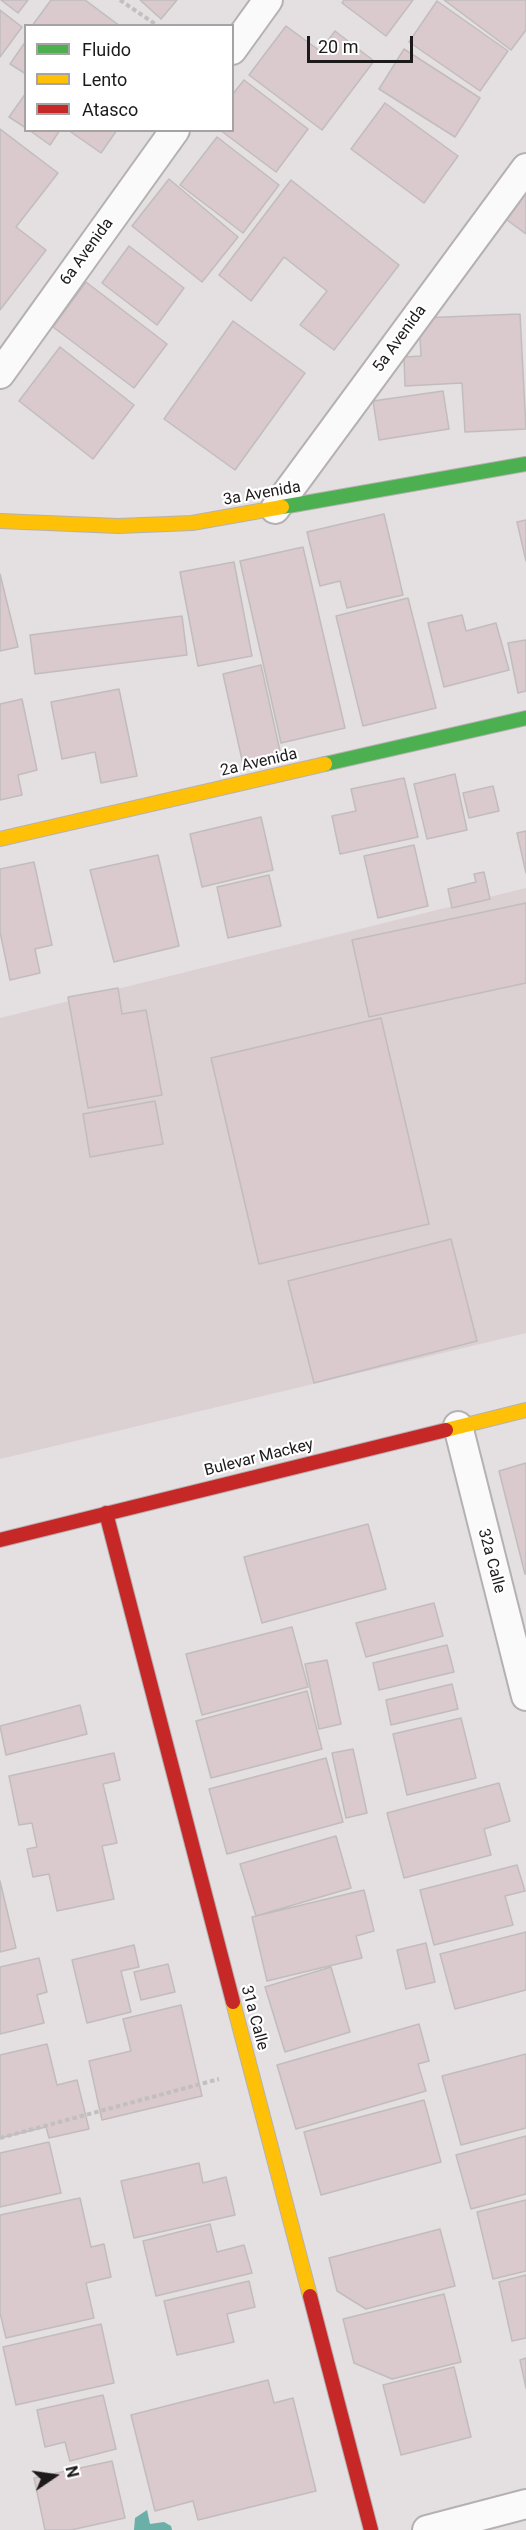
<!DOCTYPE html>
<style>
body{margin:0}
#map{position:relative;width:526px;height:2530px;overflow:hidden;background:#e4dfe0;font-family:Roboto,sans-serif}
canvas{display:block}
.legend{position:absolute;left:24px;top:24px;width:210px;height:108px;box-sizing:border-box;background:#fff;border:2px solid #a5a3a4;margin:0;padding:8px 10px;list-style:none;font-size:18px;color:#1d1a1b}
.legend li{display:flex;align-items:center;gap:12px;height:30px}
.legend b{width:30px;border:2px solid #a5a3a4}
.north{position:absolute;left:24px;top:2446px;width:60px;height:60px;-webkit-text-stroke:4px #fff;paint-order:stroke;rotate:77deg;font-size:16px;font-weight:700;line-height:24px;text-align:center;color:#1d1a1b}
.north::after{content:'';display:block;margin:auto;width:21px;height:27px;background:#1d1a1b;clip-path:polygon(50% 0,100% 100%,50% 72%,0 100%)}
.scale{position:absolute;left:307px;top:36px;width:106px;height:27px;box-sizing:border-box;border:3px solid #1d1a1b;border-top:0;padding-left:8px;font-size:18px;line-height:21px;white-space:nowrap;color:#1d1a1b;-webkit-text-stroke:4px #fff;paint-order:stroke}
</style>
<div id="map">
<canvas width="526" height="2530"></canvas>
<ul class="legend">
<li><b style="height:8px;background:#4caf50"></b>Fluido</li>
<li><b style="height:8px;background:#ffc107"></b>Lento</li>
<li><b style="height:8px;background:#c62828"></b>Atasco</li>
</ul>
<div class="north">N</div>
<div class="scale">20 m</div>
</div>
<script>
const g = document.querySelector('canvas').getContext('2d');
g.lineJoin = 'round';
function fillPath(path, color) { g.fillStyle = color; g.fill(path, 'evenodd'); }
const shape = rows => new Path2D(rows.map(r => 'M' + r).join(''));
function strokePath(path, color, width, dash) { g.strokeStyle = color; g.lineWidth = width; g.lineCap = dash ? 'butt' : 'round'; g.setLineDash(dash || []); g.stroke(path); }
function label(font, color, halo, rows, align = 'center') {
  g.font = font + ' Roboto,sans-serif'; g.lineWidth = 4.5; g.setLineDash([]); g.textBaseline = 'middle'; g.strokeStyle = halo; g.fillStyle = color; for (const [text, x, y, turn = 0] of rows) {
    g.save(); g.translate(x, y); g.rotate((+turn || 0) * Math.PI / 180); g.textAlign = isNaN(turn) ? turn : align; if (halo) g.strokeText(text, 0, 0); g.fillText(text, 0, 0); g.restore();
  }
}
const built = shape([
 [526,888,526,1333,0,1459,0,1018]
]);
const water = shape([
 [147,2510,150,2524,164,2522,171,2526,172,2530,134,2530,135,2518]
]);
const building = shape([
 [1,0,28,0,18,13,1,0],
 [51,0,85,0,120,26,32,26,51,0],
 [140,0,177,0,161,19,140,0],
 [344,0,413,0,386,36,342,3,344,0],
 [444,0,526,0,526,30,511,50,444,0],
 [437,1,508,51,480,91,409,42,437,1],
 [0,10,22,27,0,57,0,10],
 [286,26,320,51,335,31,374,61,322,130,249,75,286,26],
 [26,41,26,74,10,64,26,41],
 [404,49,480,98,455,137,379,89,404,49],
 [244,80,308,129,276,172,220,130,232,130,232,95,244,80],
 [26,93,26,128,9,117,26,93],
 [385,103,458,156,424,203,351,149,385,103],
 [0,129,58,173,16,227,46,250,0,310,0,129],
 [29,130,60,130,50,145,29,130],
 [68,130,117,130,101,153,68,130],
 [217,137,279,185,243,233,180,185,217,137],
 [169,179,238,237,202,282,132,226,169,179],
 [291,180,399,265,334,350,300,325,327,291,284,257,251,301,219,275,291,180],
 [526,187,526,234,503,217,526,187],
 [129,246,184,288,157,325,102,283,129,246],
 [86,282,167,344,134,388,53,327,86,282],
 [520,314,526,429,465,432,462,383,405,386,404,357,421,356,419,318,520,314],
 [233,321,305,373,235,470,164,419,233,321],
 [60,347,134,405,93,459,19,401,60,347],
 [443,391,449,429,379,440,373,401,443,391],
 [384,514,403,595,347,608,340,581,320,586,307,532,384,514],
 [526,520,526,561,517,522,526,520],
 [303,547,345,728,281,743,240,561,303,547],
 [234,562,252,656,198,666,180,572,234,562],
 [0,574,18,647,0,651,0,574],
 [408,598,436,708,363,726,336,616,408,598],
 [462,615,466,631,496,623,509,670,444,687,428,623,462,615],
 [182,616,187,655,35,674,30,635,182,616],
 [526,640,526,691,518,693,508,643,526,640],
 [261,665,282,760,244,769,223,674,261,665],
 [119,689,137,776,101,783,95,752,62,759,51,702,119,689],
 [22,699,37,770,18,775,22,795,0,800,0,704,22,699],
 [455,774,467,830,427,839,414,784,455,774],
 [404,778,418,837,340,854,332,816,356,811,351,789,404,778],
 [493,786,499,811,469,818,463,793,493,786],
 [261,817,273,870,202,887,190,834,261,817],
 [526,831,526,873,517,833,526,831],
 [414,845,428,906,378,918,364,856,414,845],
 [158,855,179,946,114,962,90,870,158,855],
 [34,862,52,945,35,949,40,973,10,980,0,932,0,869,34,862],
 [484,872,490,899,452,908,448,889,476,882,474,874,484,872],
 [269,875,281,926,228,938,217,887,269,875],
 [526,903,526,983,369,1017,352,940,526,903],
 [118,988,122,1014,146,1010,162,1095,88,1108,68,997,118,988],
 [381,1018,429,1224,259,1264,211,1058,381,1018],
 [155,1101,163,1144,90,1157,83,1114,155,1101],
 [451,1239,477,1341,314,1383,288,1281,451,1239],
 [526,1463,526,1574,525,1574,499,1471,526,1463],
 [368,1524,386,1589,262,1623,244,1557,368,1524],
 [434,1603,443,1636,366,1657,356,1623,434,1603],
 [292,1627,308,1687,202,1715,186,1654,292,1627],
 [447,1645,454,1672,379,1690,373,1663,447,1645],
 [327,1660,341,1724,319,1729,305,1664,327,1660],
 [452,1684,458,1709,391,1725,386,1700,452,1684],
 [307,1691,322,1749,211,1778,196,1721,307,1691],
 [80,1705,87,1734,6,1755,0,1726,80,1705],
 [461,1718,476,1778,407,1795,393,1734,461,1718],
 [353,1749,367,1813,346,1818,332,1753,353,1749],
 [114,1753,120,1780,103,1784,117,1843,102,1846,114,1899,57,1911,49,1874,33,1877,27,1849,37,1847,32,1823,19,1825,9,1776,114,1753],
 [326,1758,343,1822,227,1854,209,1789,326,1758],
 [499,1783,510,1821,484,1829,491,1855,404,1878,387,1813,499,1783],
 [336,1836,351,1888,256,1916,240,1864,336,1836],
 [517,1865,525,1891,505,1896,513,1925,434,1945,420,1890,517,1865],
 [0,1881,16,1948,0,1952,0,1881],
 [364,1890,374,1931,356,1936,362,1958,267,1981,252,1917,364,1890],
 [526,1932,526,1990,455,2009,440,1954,526,1932],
 [426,1943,435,1982,406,1989,397,1950,426,1943],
 [134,1945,139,1967,121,1971,131,2012,87,2023,72,1960,134,1945],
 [39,1958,47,1992,37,1995,44,2023,0,2034,0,1967,39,1958],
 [168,1964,175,1992,141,2000,134,1972,168,1964],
 [331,1967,350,2032,285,2052,265,1987,331,1967],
 [181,2005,202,2096,102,2120,89,2061,131,2051,123,2019,181,2005],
 [419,2024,429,2061,418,2064,426,2091,296,2129,277,2065,419,2024],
 [47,2044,57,2085,77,2080,89,2129,49,2138,46,2127,0,2138,0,2055,47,2044],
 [526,2054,526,2128,461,2145,442,2076,526,2054],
 [424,2100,441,2162,321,2195,304,2132,424,2100],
 [526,2136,526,2194,471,2209,456,2155,526,2136],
 [49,2142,61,2193,0,2207,0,2153,49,2142],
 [199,2163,203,2183,226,2177,235,2215,134,2238,121,2181,199,2163],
 [80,2198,91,2247,104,2244,111,2277,86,2283,94,2318,6,2338,0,2313,0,2215,80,2198],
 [526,2200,526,2271,493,2279,477,2212,526,2200],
 [210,2224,217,2252,244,2245,252,2273,156,2296,143,2241,210,2224],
 [440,2229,455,2286,366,2309,337,2291,329,2258,440,2229],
 [526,2275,526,2338,512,2341,499,2282,526,2275],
 [249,2281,255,2307,227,2314,234,2342,177,2355,164,2301,249,2281],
 [444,2294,461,2362,392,2379,354,2363,343,2319,444,2294],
 [101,2324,114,2383,16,2405,3,2347,101,2324],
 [526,2358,526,2388,520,2360,526,2358],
 [454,2367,471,2437,401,2455,383,2385,454,2367],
 [268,2380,274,2403,293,2398,316,2491,198,2520,193,2501,155,2511,131,2415,268,2380],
 [103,2395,116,2449,70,2461,65,2442,45,2447,37,2410,103,2395],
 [112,2461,125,2518,71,2530,45,2530,34,2478,112,2461]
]);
const path = shape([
 [120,0,158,26],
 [0,2138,219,2079]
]);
const street = shape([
 [232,50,268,0],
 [0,374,175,130],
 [275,509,526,168],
 [458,1426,526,1696],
 [427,2530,526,2504]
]);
const fast = shape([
 [282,507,526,464],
 [325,764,526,718]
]);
const slow = shape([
 [0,521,118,526,192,523,282,507],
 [0,839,325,764],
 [446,1430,526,1410],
 [233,2002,310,2296]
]);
const jam = shape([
 [106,1513,233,2002],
 [0,1540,446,1430],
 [310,2296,371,2530]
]);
const streetNames = [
 ["6a Avenida",87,252,-54],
 ["5a Avenida",400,339,-54],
 ["3a Avenida",262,494,-10],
 ["2a Avenida",259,763,-13],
 ["Bulevar Mackey",259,1458,-14],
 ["32a Calle",491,1561,75],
 ["31a Calle",254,2018,75]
];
fillPath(built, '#dbd0d2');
fillPath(water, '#6aafa8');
fillPath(building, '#dac9cd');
strokePath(building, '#c1bdbe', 1.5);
strokePath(street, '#b5b1b2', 32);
strokePath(fast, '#b5b1b2', 16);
strokePath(slow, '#b5b1b2', 16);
strokePath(jam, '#b5b1b2', 16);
strokePath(path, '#c2bfc0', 4, [4.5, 3]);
strokePath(street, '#fbfafa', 28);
strokePath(fast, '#4caf50', 14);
strokePath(slow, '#ffc107', 14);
strokePath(jam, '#c62828', 14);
label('16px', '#1d1a1b', '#fff', streetNames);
</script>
